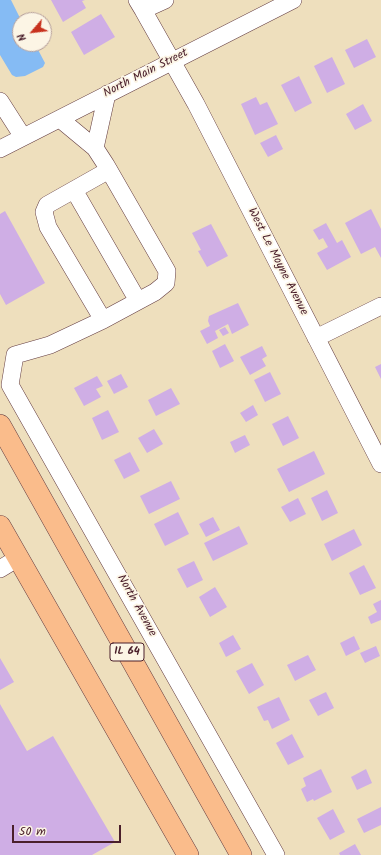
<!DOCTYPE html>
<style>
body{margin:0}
#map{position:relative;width:381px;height:855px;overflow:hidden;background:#eedfbd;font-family:Kalam,sans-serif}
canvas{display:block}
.north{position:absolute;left:12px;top:12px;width:40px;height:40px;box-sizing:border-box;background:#fcf5e5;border:1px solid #b59f9b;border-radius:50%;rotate:242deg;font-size:11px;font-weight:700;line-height:16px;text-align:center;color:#4a1f2b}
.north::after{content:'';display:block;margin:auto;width:14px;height:18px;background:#c8321e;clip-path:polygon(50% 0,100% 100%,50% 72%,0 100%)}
.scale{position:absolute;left:12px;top:825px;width:109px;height:18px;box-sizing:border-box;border:2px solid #4a1f2b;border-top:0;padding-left:5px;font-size:12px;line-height:14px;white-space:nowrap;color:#4a1f2b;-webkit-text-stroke:3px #fcf5e5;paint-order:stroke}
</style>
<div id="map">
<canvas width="381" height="855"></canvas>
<div class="north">N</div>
<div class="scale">50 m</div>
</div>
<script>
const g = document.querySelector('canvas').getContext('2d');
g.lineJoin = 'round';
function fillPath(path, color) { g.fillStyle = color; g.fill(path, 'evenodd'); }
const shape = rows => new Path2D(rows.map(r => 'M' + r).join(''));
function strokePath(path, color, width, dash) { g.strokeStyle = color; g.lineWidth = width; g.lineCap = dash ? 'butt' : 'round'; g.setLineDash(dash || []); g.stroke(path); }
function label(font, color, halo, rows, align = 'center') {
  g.font = font + ' Kalam,sans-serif'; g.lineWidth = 3.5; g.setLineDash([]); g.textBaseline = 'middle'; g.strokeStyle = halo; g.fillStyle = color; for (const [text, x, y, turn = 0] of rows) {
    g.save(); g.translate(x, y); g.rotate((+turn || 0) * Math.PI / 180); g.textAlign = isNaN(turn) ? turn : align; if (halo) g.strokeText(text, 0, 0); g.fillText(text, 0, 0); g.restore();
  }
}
const water = shape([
 [0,0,11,0,21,20,20,20,20,44,35,44,45,63,43,67,25,76,16,77,12,75,0,55]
]);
const building = shape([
 [51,0,85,0,82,1,86,8,63,22],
 [101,14,115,37,84,55,71,32],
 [367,39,376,57,354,68,345,50],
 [332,57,345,84,327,93,314,66],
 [299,76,312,103,295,112,281,85],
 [256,97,260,105,267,102,278,124,255,135,241,104],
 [363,104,372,121,355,130,346,114],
 [276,135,283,149,268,157,260,143],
 [371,209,381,229,381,258,375,247,361,254,345,223],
 [5,211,45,283,6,305,0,294,0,214],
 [326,223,337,243,342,240,351,257,327,270,317,253,328,247,323,238,319,240,313,230],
 [211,224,228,256,207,267,198,251,201,250,192,233],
 [238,303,249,325,232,334,228,324,215,331,218,338,207,344,200,331,210,326,208,321,209,316],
 [225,327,229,333,223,336,219,330],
 [225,344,234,361,220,368,212,351],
 [262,346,267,356,262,359,266,366,250,375,240,357],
 [381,364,381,379,375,367],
 [270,372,281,394,265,402,254,380],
 [121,374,128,387,114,394,107,381],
 [97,376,103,386,96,389,101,397,84,406,74,388],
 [171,388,180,404,156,416,148,400],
 [253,405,258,415,246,422,240,413],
 [108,410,119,432,102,440,92,418],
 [288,416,299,438,283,446,272,424],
 [154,429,163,444,147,453,138,438],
 [245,435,250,445,235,453,230,442],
 [314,451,325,474,289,492,277,469],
 [130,452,140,471,124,479,114,460],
 [171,481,180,499,149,514,140,496],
 [327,490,338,513,322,521,311,498],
 [298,498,306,514,290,522,281,507],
 [178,512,189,534,165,546,154,524],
 [213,517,220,530,206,537,199,524],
 [239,526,248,544,213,561,204,543],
 [354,529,362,545,332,561,324,544],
 [194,561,203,580,187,588,177,569],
 [364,565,376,588,360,595,349,573],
 [215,587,227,607,210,617,199,597],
 [381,600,381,620,371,624,368,617,377,612,373,604],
 [233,635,241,649,226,657,219,643],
 [354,636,360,649,346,656,340,643],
 [376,646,380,656,365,663,360,653],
 [308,655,316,670,295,681,287,665],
 [0,658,14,682,0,690],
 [252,663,264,685,249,694,236,671],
 [326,692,334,708,318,716,309,700],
 [279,697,290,720,272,729,268,720,264,721,257,707],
 [0,704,27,751,53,736,115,842,92,855,0,855],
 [292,734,304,757,288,765,276,743],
 [321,769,332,792,314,801,313,799,307,802,301,789,306,786,303,778],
 [366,769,372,783,357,790,351,777],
 [381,807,381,825,364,833,357,819],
 [333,809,345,832,330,840,317,818],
 [355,844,361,855,340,855,339,853]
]);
const minor = shape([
 [137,0,143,10,196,104,381,464],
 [143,10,165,0],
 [0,101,23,137],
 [60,119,95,148,106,165,167,271,166,283,155,292,103,320,50,345,15,355,10,385,276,855],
 [95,148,107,94],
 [0,149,293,0],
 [74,190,138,301],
 [103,320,48,227,44,212,47,205,109,170],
 [316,338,381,306],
 [0,569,18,558]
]);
const major = shape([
 [0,425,241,855],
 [0,526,188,855]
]);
const shields = [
 [127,652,34]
];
const shieldNames = [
 ["IL 64",127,652]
];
const streetNames = [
 ["North Main Street",146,74,-27],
 ["West Le Moyne Avenue",277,262,63],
 ["North Avenue",136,606,61]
];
fillPath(water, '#85bbf4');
fillPath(building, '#cfaee5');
strokePath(minor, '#633c41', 18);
strokePath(major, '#633c41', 22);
strokePath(minor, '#fff', 17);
strokePath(major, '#fabc8b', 21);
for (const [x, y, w] of shields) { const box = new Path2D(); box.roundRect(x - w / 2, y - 9, w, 18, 3); g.fillStyle = '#fcf5e5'; g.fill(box); strokePath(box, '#4a1f2b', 1); }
label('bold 11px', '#4a1f2b', null, shieldNames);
label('12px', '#4a1f2b', '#fcf5e5', streetNames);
</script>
